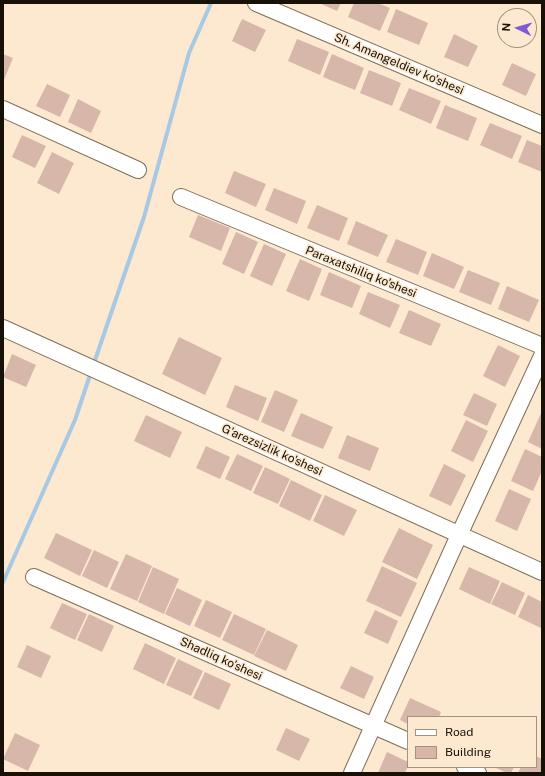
<!DOCTYPE html>
<style>
body{margin:0}
#map{position:relative;width:545px;height:776px;overflow:hidden;background:#fce9cf;font-family:"Public Sans",sans-serif}
canvas{display:block}
.frame{position:absolute;inset:0;border:4px solid #171108;pointer-events:none}
.legend{position:absolute;left:407px;top:716px;width:130px;height:52px;box-sizing:border-box;background:#fce9cf;border:1px solid #a0937f;margin:0;padding:5px 7px;list-style:none;font-size:12px;color:#171108}
.legend li{display:flex;align-items:center;gap:8px;height:20px}
.legend b{width:20px;border:1px solid #a0937f}
.north{position:absolute;left:497px;top:8px;width:40px;height:40px;box-sizing:border-box;background:#fce9cf;border:1px solid #a0937f;border-radius:50%;rotate:275deg;font-size:11px;font-weight:700;line-height:16px;text-align:center;color:#171108}
.north::after{content:'';display:block;margin:auto;width:14px;height:18px;background:#7f5ad4;clip-path:polygon(50% 0,100% 100%,50% 72%,0 100%)}
</style>
<div id="map">
<canvas width="545" height="776"></canvas>
<div class="frame"></div>
<ul class="legend">
<li><b style="height:5px;background:#fff"></b>Road</li>
<li><b style="height:11px;background:#d6b7aa"></b>Building</li>
</ul>
<div class="north">N</div>
</div>
<script>
const g = document.querySelector('canvas').getContext('2d');
g.lineJoin = 'round';
const shape = rows => new Path2D(rows.map(r => 'M' + r).join(''));
function strokePath(path, color, width, dash) { g.strokeStyle = color; g.lineWidth = width; g.lineCap = dash ? 'butt' : 'round'; g.setLineDash(dash || []); g.stroke(path); }
function fillPath(path, color) { g.fillStyle = color; g.fill(path, 'evenodd'); }
function label(font, color, halo, rows, align = 'center') {
  g.font = font + ' "Public Sans",sans-serif'; g.lineWidth = 3.5; g.setLineDash([]); g.textBaseline = 'middle'; g.strokeStyle = halo; g.fillStyle = color; for (const [text, x, y, turn = 0] of rows) {
    g.save(); g.translate(x, y); g.rotate((+turn || 0) * Math.PI / 180); g.textAlign = isNaN(turn) ? turn : align; if (halo) g.strokeText(text, 0, 0); g.fillText(text, 0, 0); g.restore();
  }
}
const stream = shape([
 [93,366,144,217,189,53,211,3],
 [3,582,75,420,91,372]
]);
const building = shape([
 [319,3,341,3,337,11],
 [354,3,378,3,390,8,380,31,348,17],
 [396,9,428,23,419,45,387,32],
 [242,19,266,30,255,52,232,41],
 [454,34,478,46,468,67,444,57],
 [297,39,329,52,320,75,288,61],
 [3,54,13,58,3,82],
 [332,54,364,68,355,90,323,77],
 [512,63,536,74,526,96,502,85],
 [369,70,401,83,392,106,360,93],
 [47,84,70,95,60,117,36,106],
 [409,88,441,101,431,124,399,110],
 [78,99,101,111,91,133,68,122],
 [445,105,477,118,468,141,436,128],
 [490,123,522,136,512,159,480,145],
 [22,135,46,146,35,168,12,157],
 [527,140,542,146,542,172,518,162],
 [52,152,74,163,59,194,37,183],
 [234,171,266,184,256,207,225,193],
 [274,188,306,201,297,224,265,210],
 [317,205,348,218,339,241,307,228],
 [198,215,230,228,221,251,189,237],
 [356,221,388,235,378,257,347,244],
 [236,232,258,242,244,274,222,264],
 [396,239,427,252,418,275,386,262],
 [264,244,286,254,272,286,250,276],
 [432,253,464,267,454,289,423,276],
 [300,259,322,269,309,301,286,291],
 [468,270,500,283,491,305,459,292],
 [329,272,361,286,352,308,320,295],
 [507,286,539,300,529,322,498,309],
 [368,292,400,305,390,328,359,314],
 [409,310,441,324,431,346,399,333],
 [179,337,222,358,205,395,162,374],
 [498,345,520,356,505,387,483,376],
 [12,354,36,365,26,387,3,377],
 [235,385,267,398,258,421,226,407],
 [275,390,298,400,284,432,261,422],
 [474,393,497,404,487,426,463,415],
 [542,411,542,449,528,442],
 [301,413,333,427,323,449,291,436],
 [146,415,182,432,170,458,134,441],
 [466,420,488,431,473,462,451,451],
 [347,435,379,448,370,471,338,458],
 [206,446,230,457,220,479,196,468],
 [525,449,542,457,542,471,533,491,511,481],
 [237,454,263,466,251,491,225,479],
 [444,464,466,475,451,506,429,496],
 [265,467,290,479,278,504,253,493],
 [291,480,322,495,310,521,279,506],
 [509,489,531,499,517,531,495,521],
 [325,495,357,510,344,536,313,521],
 [399,528,433,545,417,579,382,562],
 [56,533,92,550,80,576,44,558],
 [94,550,119,562,107,588,82,576],
 [126,554,152,566,137,601,110,589],
 [382,566,417,583,401,617,366,601],
 [153,567,179,579,164,614,138,602],
 [469,567,500,581,490,604,459,589],
 [502,582,525,593,515,615,491,604],
 [177,588,202,600,190,626,165,614],
 [528,595,542,602,541,628,518,617],
 [206,600,232,612,220,638,194,626],
 [62,603,87,614,75,640,50,628],
 [375,610,398,621,388,644,364,633],
 [89,614,114,626,102,652,77,640],
 [234,614,266,629,254,655,222,640],
 [267,630,298,645,286,671,254,656],
 [145,643,176,658,164,684,133,669],
 [27,645,51,656,41,678,17,667],
 [178,659,203,671,191,696,166,685],
 [351,666,374,677,364,699,340,688],
 [205,672,231,684,219,710,193,698],
 [410,698,441,712,439,717,408,717,408,724,400,720],
 [286,728,310,739,299,761,276,750],
 [15,733,40,745,28,771,3,759],
 [387,752,408,762,408,766,405,773,378,773],
 [536,756,542,759,542,773,518,773,521,767,536,767],
 [494,767,514,767,511,773,507,773]
]);
const minor = shape([
 [256,3,542,125],
 [3,109,138,170],
 [181,197,542,346],
 [3,328,542,572],
 [34,577,408,741],
 [465,767,478,773],
 [352,773,459,535,542,356]
]);
const streetNames = [
 ["Sh. Amangeldiev ko'shesi",399,64,23],
 ["Paraxatshiliq ko'shesi",361,272,22],
 ["G'arezsizlik ko'shesi",272,450,24],
 ["Shadliq ko'shesi",221,659,24]
];
strokePath(stream, '#a7c9e3', 4);
fillPath(building, '#d6b7aa');
strokePath(minor, '#7f6e57', 18);
strokePath(minor, '#fff', 16);
label('12px', '#171108', '#fce9cf', streetNames);
</script>
